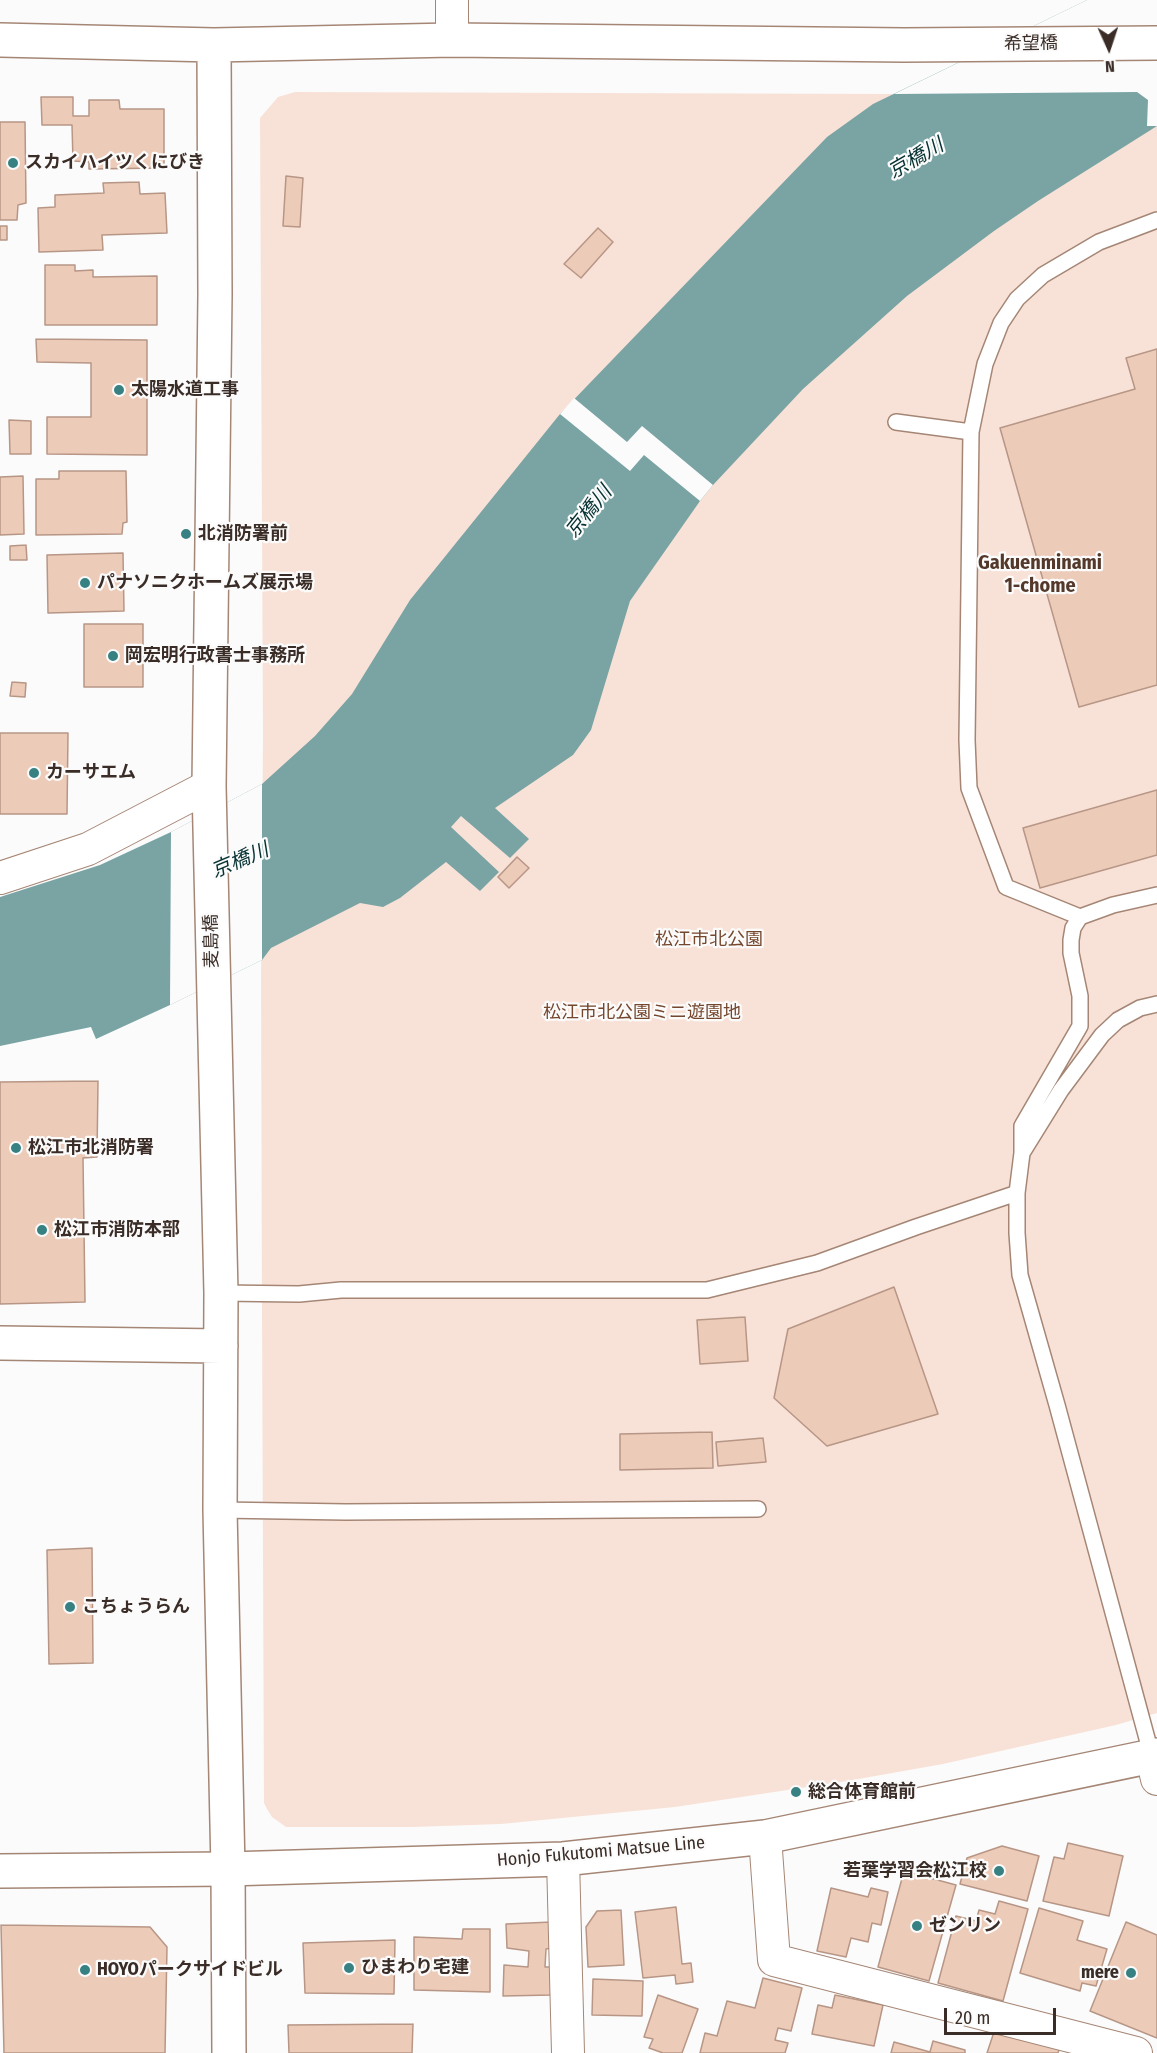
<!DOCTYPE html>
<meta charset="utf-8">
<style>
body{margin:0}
#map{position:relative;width:1157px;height:2053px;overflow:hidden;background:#fbfbfb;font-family:"Fira Sans Condensed",sans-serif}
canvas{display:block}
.north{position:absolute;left:1079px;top:18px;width:60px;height:60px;-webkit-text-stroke:4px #fbfbfb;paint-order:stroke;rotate:177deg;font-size:16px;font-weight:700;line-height:24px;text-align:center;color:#3a2c26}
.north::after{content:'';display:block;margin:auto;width:21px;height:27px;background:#3a2c26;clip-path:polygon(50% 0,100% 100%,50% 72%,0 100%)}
.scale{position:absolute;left:944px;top:2008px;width:112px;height:27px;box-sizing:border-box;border:3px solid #3a2c26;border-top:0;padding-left:8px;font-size:18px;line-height:21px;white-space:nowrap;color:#3a2c26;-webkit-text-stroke:4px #fbfbfb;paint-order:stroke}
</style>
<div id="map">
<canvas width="1157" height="2053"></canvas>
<div class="north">N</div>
<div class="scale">20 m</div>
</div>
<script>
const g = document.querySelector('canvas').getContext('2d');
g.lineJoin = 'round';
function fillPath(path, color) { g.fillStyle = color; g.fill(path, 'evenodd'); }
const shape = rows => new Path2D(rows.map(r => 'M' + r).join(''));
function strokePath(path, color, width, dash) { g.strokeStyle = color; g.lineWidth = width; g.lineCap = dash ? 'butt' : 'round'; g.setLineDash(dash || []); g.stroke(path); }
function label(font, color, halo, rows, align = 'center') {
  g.font = font + ' "Fira Sans Condensed","Noto Sans JP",sans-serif'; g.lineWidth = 4.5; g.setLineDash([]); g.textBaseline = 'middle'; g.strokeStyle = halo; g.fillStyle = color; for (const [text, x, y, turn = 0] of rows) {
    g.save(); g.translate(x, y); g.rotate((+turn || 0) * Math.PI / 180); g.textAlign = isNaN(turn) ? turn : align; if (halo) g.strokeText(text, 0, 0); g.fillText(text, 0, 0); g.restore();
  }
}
const green = shape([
 [295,92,894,94,1157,126,1157,1713,1116,1725,943,1764,847,1781,675,1807,501,1824,413,1827,286,1827,272,1817,267,1809,264,1803,262,1315,261,979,263,735,260,118,278,97]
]);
const water = shape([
 [1087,0,1157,0,1157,126,1038,201,994,231,907,296,803,389,713,485,700,501,630,601,591,730,573,755,495,808,529,839,510,858,461,816,451,827,499,872,480,891,446,862,400,898,383,907,360,903,271,948,262,960,170,1005,96,1039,91,1027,0,1046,0,897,100,865,171,832,262,784,315,736,352,694,410,600,560,414,827,137,873,104]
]);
const pier = shape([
 [1087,0,1157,0,1157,126,1147,126,1148,100,1137,92,894,94],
 [574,398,627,442,642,426,713,485,700,501,644,455,630,471,560,414],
 [262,784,262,960,170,1005,171,832]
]);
const building = shape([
 [41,97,73,97,73,116,89,116,89,100,119,100,120,109,164,109,164,168,89,169,89,162,73,161,72,125,42,125,41,97],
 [0,122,25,122,26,203,18,205,17,220,0,220,0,122],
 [286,176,303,178,300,227,283,226,286,176],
 [139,182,140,194,165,193,167,233,102,235,103,250,39,252,38,208,55,207,55,195,104,193,103,183,139,182],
 [0,226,7,226,7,240,0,240,0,226],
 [598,228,613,242,581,278,564,264,598,228],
 [45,265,75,265,75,271,93,270,93,277,157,276,157,325,45,325,45,265],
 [36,339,147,340,147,455,47,454,47,417,91,417,91,363,37,362,36,339],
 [1157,349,1157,685,1079,707,1000,428,1135,389,1126,358,1157,349],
 [9,420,31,421,31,454,10,454,9,420],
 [59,471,126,471,127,522,123,523,122,534,36,535,36,479,59,479,59,471],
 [23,476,24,534,0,535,0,477,23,476],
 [26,545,27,560,10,560,10,546,26,545],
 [123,553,124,611,48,613,47,555,123,553],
 [84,624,143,624,143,687,84,687,84,624],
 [12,682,26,683,25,697,10,696,12,682],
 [0,733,68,733,67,814,0,814,0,733],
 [1157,790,1157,855,1040,888,1023,828,1157,790],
 [517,857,529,868,509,888,498,877,517,857],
 [98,1081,97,1157,83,1158,85,1302,0,1304,0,1082,98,1081],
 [894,1287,938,1414,827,1446,774,1398,788,1329,894,1287],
 [745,1317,748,1361,700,1364,697,1320,745,1317],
 [712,1432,713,1468,620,1470,620,1434,712,1432],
 [763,1438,766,1462,718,1466,716,1442,763,1438],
 [92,1548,93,1663,49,1664,47,1550,92,1548],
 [1068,1843,1123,1856,1109,1916,1043,1901,1054,1857,1064,1859,1068,1843],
 [1002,1846,1039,1856,1027,1901,960,1884,967,1858,1002,1846],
 [904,1871,956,1885,929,1981,878,1967,904,1871],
 [831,1888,868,1897,871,1888,888,1892,881,1925,872,1923,868,1942,851,1938,846,1957,817,1951,831,1888],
 [999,1901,1028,1909,1003,2001,938,1983,956,1916,976,1921,979,1910,995,1914,999,1901],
 [676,1907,682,1964,691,1963,693,1982,676,1984,675,1975,643,1978,635,1912,676,1907],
 [1039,1908,1083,1921,1077,1940,1107,1949,1096,1986,1082,1983,1080,1991,1020,1973,1039,1908],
 [621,1910,624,1965,588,1967,586,1927,597,1911,621,1910],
 [552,1922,552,1948,546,1949,545,1967,552,1967,552,1995,503,1996,504,1965,528,1967,529,1951,507,1948,506,1924,552,1922],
 [1126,1922,1157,1935,1157,2038,1090,2011,1126,1922],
 [1,1925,150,1927,167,1947,165,2053,4,2053,1,1925],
 [463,1929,490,1929,490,1992,414,1990,414,1937,462,1939,463,1929],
 [395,1940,394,1994,305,1993,303,1943,395,1940],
 [763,1978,802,1988,791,2031,778,2028,775,2040,788,2043,785,2053,700,2053,705,2033,717,2036,727,2001,755,2008,763,1978],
 [593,1979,643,1981,642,2016,592,2015,593,1979],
 [658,1995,698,2009,682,2053,663,2053,649,2048,653,2039,644,2037,658,1995],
 [835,1995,883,2005,874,2046,812,2034,818,2005,832,2008,835,1995],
 [413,2024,412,2053,289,2053,288,2025,413,2024],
 [995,2029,1060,2046,1058,2053,987,2053,995,2029],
 [933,2041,965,2050,965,2053,891,2053,894,2042,930,2052,933,2041]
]);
const service = shape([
 [896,422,971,432,985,364,1001,323,1017,299,1043,275,1099,242,1157,220],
 [971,432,967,740,969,788,1006,887,1080,917],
 [1022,1153,1061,1090,1102,1035,1118,1020,1140,1008,1157,1004],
 [221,1293,299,1294,341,1290,707,1290,817,1263,916,1227,1017,1193],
 [220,1510,346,1512,758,1509],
 [1152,1757,1057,1405,1020,1275,1017,1233,1017,1193,1022,1153,1022,1126,1080,1026,1080,996,1071,953,1071,940,1073,928,1080,917,1113,905,1157,895]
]);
const minor = shape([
 [452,0,452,40],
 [0,878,88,849,209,786],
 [1152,1757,1157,1779],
 [765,1837,774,1960,1136,2053],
 [563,1859,568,2053]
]);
const tertiary = shape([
 [0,40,214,45,452,40,904,45,1157,43],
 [214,45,215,295,209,786,221,1293,220,1510,228,1869,229,2053],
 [0,1343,221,1346]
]);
const secondary = shape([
 [0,1871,228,1869,563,1859,765,1837,1157,1755]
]);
const markers = [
 [13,163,6,"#388183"],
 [119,390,6,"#388183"],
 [186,534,6,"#388183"],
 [85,583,6,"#388183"],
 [113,656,6,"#388183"],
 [34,773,6,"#388183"],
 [16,1148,6,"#388183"],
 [42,1230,6,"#388183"],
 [70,1607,6,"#388183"],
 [796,1792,6,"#388183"],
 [999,1871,6,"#388183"],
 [917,1926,6,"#388183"],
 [349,1968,6,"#388183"],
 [85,1970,6,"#388183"],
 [1131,1973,6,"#388183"]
];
const streetNames = [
 ["希望橋",1031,44,-1],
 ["麦島橋",212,941,-91],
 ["Honjo Fukutomi Matsue Line",601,1852,-5]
];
const poiNames = [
 ["スカイハイツくにびき",25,163],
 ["太陽水道工事",131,390],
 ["北消防署前",198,534],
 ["パナソニクホームズ展示場",97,583],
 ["岡宏明行政書士事務所",125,656],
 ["カーサエム",46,773],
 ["松江市北消防署",28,1148],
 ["松江市消防本部",54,1230],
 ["こちょうらん",82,1607],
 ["総合体育館前",808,1792],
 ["若葉学習会松江校",987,1871,"right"],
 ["ゼンリン",929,1926],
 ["ひまわり宅建",361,1968],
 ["HOYOパークサイドビル",97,1970],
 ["mere",1119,1973,"right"]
];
const parkNames = [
 ["松江市北公園",709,940],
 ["松江市北公園ミニ遊園地",642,1013]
];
const waterNames = [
 ["京橋川",916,159,-30],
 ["京橋川",589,512,-51],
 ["京橋川",240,861,-23]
];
const neighbourhoodNames = [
 ["Gakuenminami",1040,563],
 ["1-chome",1040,586]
];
fillPath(green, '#f8e2d7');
fillPath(water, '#7aa4a4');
fillPath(pier, '#fbfbfb');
fillPath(building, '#edcbb9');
strokePath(building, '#b79686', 1.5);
strokePath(service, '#a58675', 18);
strokePath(minor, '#a58675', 34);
strokePath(tertiary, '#a58675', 36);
strokePath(secondary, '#a58675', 36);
strokePath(service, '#fff', 15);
strokePath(minor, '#fff', 32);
strokePath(tertiary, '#fff', 33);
strokePath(secondary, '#fff', 33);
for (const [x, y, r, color] of markers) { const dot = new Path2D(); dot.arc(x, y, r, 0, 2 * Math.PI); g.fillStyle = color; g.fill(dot); strokePath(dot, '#fbfbfb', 2); }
label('18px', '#3a2c26', '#fbfbfb', streetNames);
label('bold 18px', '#3a2c26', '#fbfbfb', poiNames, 'left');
label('18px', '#75472d', '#fbfbfb', parkNames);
label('italic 20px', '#063132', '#fbfbfb', waterNames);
label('bold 20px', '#54392a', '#fbfbfb', neighbourhoodNames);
</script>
